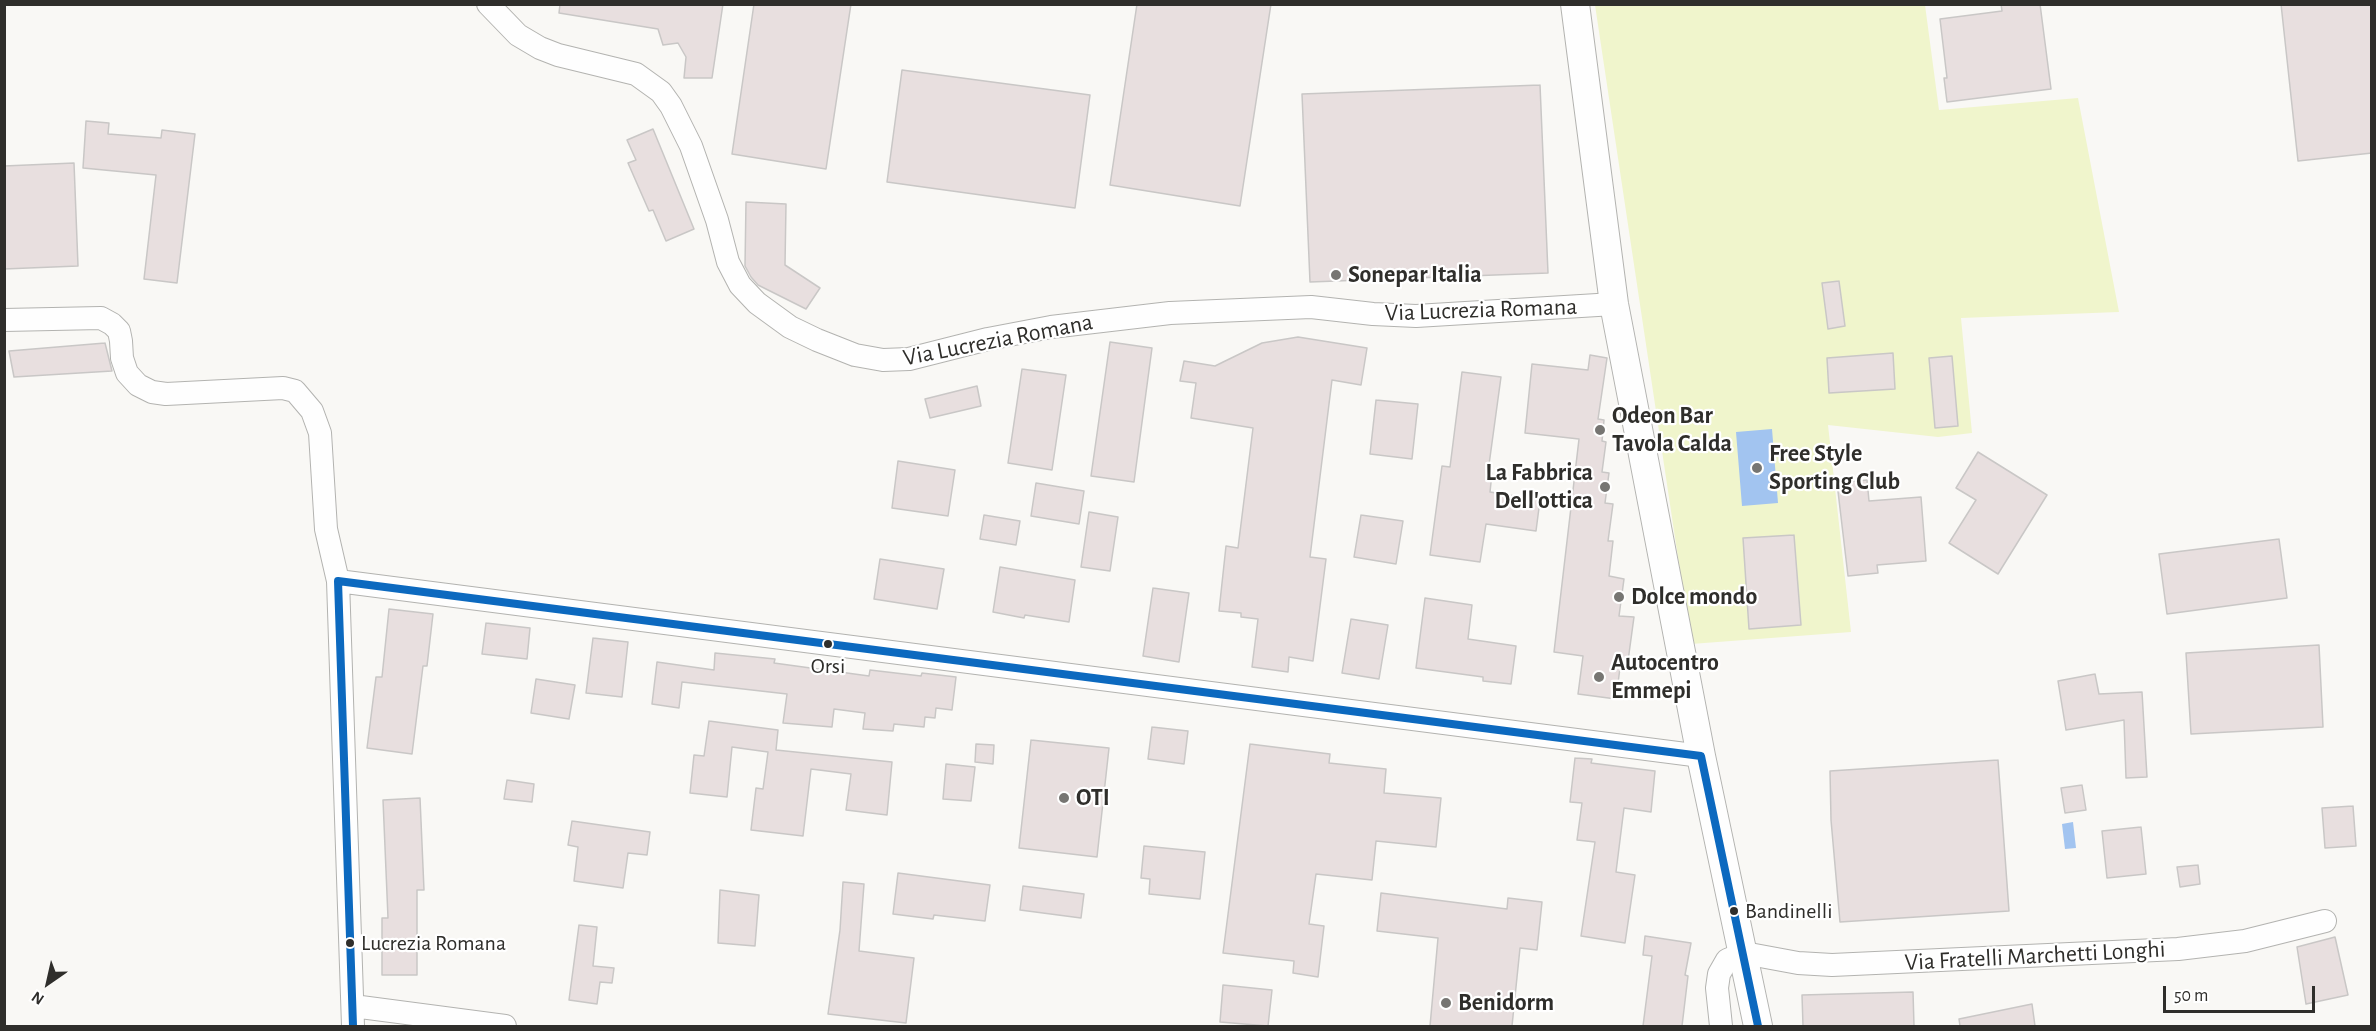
<!DOCTYPE html>
<style>
body{margin:0}
#map{position:relative;width:2376px;height:1031px;overflow:hidden;background:#f9f8f5;font-family:"Alegreya Sans",sans-serif}
canvas{display:block}
.frame{position:absolute;inset:0;border:6px solid #2f2e2b;pointer-events:none}
.north{position:absolute;left:18px;top:953px;width:60px;height:60px;-webkit-text-stroke:4px #fff;paint-order:stroke;rotate:214deg;font-size:16px;font-weight:700;line-height:24px;text-align:center;color:#2f2e2b}
.north::after{content:'';display:block;margin:auto;width:21px;height:27px;background:#2f2e2b;clip-path:polygon(50% 0,100% 100%,50% 72%,0 100%)}
.scale{position:absolute;left:2163px;top:986px;width:152px;height:27px;box-sizing:border-box;border:3px solid #2f2e2b;border-top:0;padding-left:8px;font-size:18px;line-height:21px;white-space:nowrap;color:#2f2e2b;-webkit-text-stroke:4px #fff;paint-order:stroke}
</style>
<div id="map">
<canvas width="2376" height="1031"></canvas>
<div class="frame"></div>
<div class="north">N</div>
<div class="scale">50 m</div>
</div>
<script>
const g = document.querySelector('canvas').getContext('2d');
g.lineJoin = 'round';
function fillPath(path, color) { g.fillStyle = color; g.fill(path, 'evenodd'); }
const shape = rows => new Path2D(rows.map(r => 'M' + r).join(''));
function strokePath(path, color, width, dash) { g.strokeStyle = color; g.lineWidth = width; g.lineCap = dash ? 'butt' : 'round'; g.setLineDash(dash || []); g.stroke(path); }
function label(font, color, halo, rows, align = 'center') {
  g.font = font + ' "Alegreya Sans",sans-serif'; g.lineWidth = 4.5; g.setLineDash([]); g.textBaseline = 'middle'; g.strokeStyle = halo; g.fillStyle = color; for (const [text, x, y, turn = 0] of rows) {
    g.save(); g.translate(x, y); g.rotate((+turn || 0) * Math.PI / 180); g.textAlign = isNaN(turn) ? turn : align; if (halo) g.strokeText(text, 0, 0); g.fillText(text, 0, 0); g.restore();
  }
}
const green = shape([
 [1595,5,1925,5,1939,110,2078,98,2119,312,1961,318,1972,433,1938,437,1828,425,1851,632,1691,644]
]);
const water = shape([
 [1772,429,1778,503,1742,506,1736,432],
 [2073,822,2076,848,2065,849,2062,824]
]);
const building = shape([
 [560,4,723,4,712,78,684,78,686,57,678,43,663,45,658,29,559,13,560,4],
 [754,4,851,4,826,169,732,154,754,4],
 [1137,4,1271,4,1240,206,1110,185,1137,4],
 [2001,4,2040,4,2051,89,1947,102,1944,78,1947,78,1940,19,2002,11,2001,4],
 [2281,4,2372,4,2372,153,2298,161,2281,4],
 [902,70,1090,95,1075,208,887,182,902,70],
 [1540,85,1548,273,1310,282,1302,94,1540,85],
 [86,121,109,123,108,134,161,138,162,130,195,134,177,283,144,279,156,175,83,168,86,121],
 [653,129,694,229,666,241,653,210,649,211,628,163,636,160,627,140,653,129],
 [74,163,78,266,4,269,4,166,74,163],
 [746,202,786,204,785,265,820,288,806,309,758,285,751,277,745,266,746,202],
 [1839,281,1845,326,1828,329,1822,283,1839,281],
 [1298,337,1367,348,1361,385,1332,380,1310,557,1326,559,1313,661,1289,657,1288,672,1252,667,1258,619,1241,617,1241,613,1219,611,1226,546,1238,548,1253,428,1191,418,1196,383,1180,381,1184,361,1215,366,1262,343,1298,337],
 [1110,342,1152,348,1134,482,1091,476,1110,342],
 [105,343,112,371,14,377,9,351,105,343],
 [1893,353,1895,389,1829,393,1827,358,1893,353],
 [1590,355,1607,358,1598,419,1604,420,1602,441,1606,442,1602,472,1609,473,1605,503,1613,504,1608,541,1613,541,1609,576,1624,579,1619,616,1634,617,1628,661,1621,660,1616,699,1578,694,1583,656,1554,652,1579,439,1525,433,1532,364,1588,370,1590,355],
 [1952,356,1958,426,1935,428,1929,358,1952,356],
 [1022,369,1066,375,1052,470,1008,463,1022,369],
 [1462,372,1501,377,1488,472,1492,473,1490,492,1540,500,1536,531,1486,524,1480,562,1430,555,1442,466,1450,467,1462,372],
 [977,386,981,406,930,418,925,399,977,386],
 [1376,400,1418,404,1412,459,1370,454,1376,400],
 [1978,452,2047,495,1998,574,1949,543,1976,500,1956,488,1978,452],
 [898,461,955,470,948,516,892,508,898,461],
 [1867,480,1869,501,1921,497,1926,561,1877,565,1878,573,1848,576,1837,483,1867,480],
 [1036,483,1084,491,1079,524,1031,516,1036,483],
 [1089,512,1118,517,1110,571,1081,567,1089,512],
 [984,515,1020,521,1016,545,980,539,984,515],
 [1361,515,1403,521,1396,564,1354,557,1361,515],
 [1794,535,1801,625,1749,629,1743,538,1794,535],
 [2279,539,2287,598,2167,614,2159,554,2279,539],
 [880,559,944,569,937,609,874,599,880,559],
 [1000,567,1075,580,1069,622,1025,615,1024,618,993,612,1000,567],
 [1153,588,1189,593,1179,662,1143,656,1153,588],
 [1425,598,1472,605,1468,639,1516,646,1511,684,1483,681,1483,677,1416,668,1425,598],
 [389,609,433,614,427,666,423,666,412,754,367,748,376,677,382,677,389,609],
 [1351,619,1388,625,1379,679,1342,673,1351,619],
 [486,623,530,628,527,659,482,654,486,623],
 [593,638,628,642,622,697,586,693,593,638],
 [2319,645,2323,727,2191,734,2186,653,2319,645],
 [715,653,775,659,774,663,869,676,870,670,921,676,922,673,956,677,952,710,936,708,935,718,925,717,924,727,894,724,893,731,863,729,865,713,834,709,832,727,783,723,787,694,682,682,679,708,652,704,657,662,714,670,715,653],
 [2095,674,2099,694,2142,692,2147,777,2126,778,2124,720,2066,730,2058,681,2095,674],
 [536,679,575,685,569,719,531,713,536,679],
 [709,721,778,730,776,750,892,762,887,815,846,810,851,774,811,769,803,836,751,830,756,788,763,789,768,752,732,747,727,797,690,793,694,755,704,756,709,721],
 [1152,727,1188,731,1184,764,1148,759,1152,727],
 [1031,740,1109,748,1097,857,1019,848,1031,740],
 [976,744,994,745,993,764,975,762,976,744],
 [1250,744,1330,754,1329,763,1386,769,1384,793,1441,798,1436,847,1376,841,1372,880,1316,874,1309,924,1324,926,1318,977,1293,973,1294,961,1223,953,1250,744],
 [1575,758,1592,759,1591,763,1655,771,1651,812,1624,808,1616,872,1635,875,1625,943,1581,936,1595,842,1577,840,1582,803,1570,802,1575,758],
 [1998,760,2009,911,1840,922,1831,820,1830,771,1998,760],
 [946,764,975,767,971,801,943,799,946,764],
 [507,780,534,784,532,802,504,799,507,780],
 [2082,785,2086,810,2065,813,2061,788,2082,785],
 [420,798,424,890,417,890,417,975,382,975,382,918,388,918,383,800,420,798],
 [2353,806,2356,846,2325,848,2322,808,2353,806],
 [572,821,650,832,647,855,628,853,623,888,574,881,578,847,568,845,572,821],
 [2141,827,2146,874,2107,878,2102,831,2141,827],
 [1144,846,1205,852,1200,899,1149,894,1150,879,1141,878,1144,846],
 [2198,865,2200,884,2180,887,2177,867,2198,865],
 [898,873,990,885,985,921,934,915,933,919,893,914,898,873],
 [843,882,864,884,859,951,914,958,906,1023,828,1014,840,930,843,882],
 [1023,886,1084,894,1081,918,1020,910,1023,886],
 [720,890,759,895,755,946,718,943,720,890],
 [1381,893,1507,909,1508,898,1542,902,1537,950,1520,948,1512,1026,1430,1026,1438,938,1377,931,1381,893],
 [579,925,597,927,593,966,614,968,612,983,600,982,597,1004,569,1000,579,925],
 [1645,936,1691,943,1685,975,1688,976,1682,1026,1643,1026,1652,956,1643,955,1645,936],
 [2335,937,2348,995,2306,1004,2297,947,2335,937],
 [1223,985,1272,990,1268,1026,1220,1022,1223,985],
 [1913,992,1914,1026,1803,1026,1802,995,1913,992],
 [2032,1004,2035,1026,1960,1026,1959,1019,2032,1004]
]);
const minor = shape([
 [488,4,518,35,540,48,558,55,636,74,661,92,671,106,691,146,717,220,728,262,740,285,757,303,790,327,817,340,855,355,883,360,909,359,988,339,1051,327,1170,313,1311,307,1373,314,1416,316,1614,304],
 [4,320,101,318,112,324,119,331,121,341,122,358,127,373,138,385,152,392,166,394,283,388,295,391,312,411,320,433,326,529,338,581,353,1026],
 [338,581,1701,756],
 [353,1006,505,1026],
 [1721,1026,1717,988,1719,974,1727,960,1744,953,1798,963,1832,965,2178,949,2245,941,2325,921]
]);
const tertiary = shape([
 [1575,4,1614,304,1701,756,1758,1026]
]);
const bus1 = shape([
 [353,1026,338,581,1701,756,1758,1026]
]);
const markers = [
 [1336,275,6,"#767572"],
 [1600,430,6,"#767572"],
 [1757,468,6,"#767572"],
 [1605,487,6,"#767572"],
 [1619,597,6,"#767572"],
 [828,644,5,"#2f2e2b"],
 [1599,677,6,"#767572"],
 [1064,798,6,"#767572"],
 [1734,911,5,"#2f2e2b"],
 [350,943,5,"#2f2e2b"],
 [1446,1003,6,"#767572"]
];
const busNames = [
 ["Orsi",828,666,"center"],
 ["Bandinelli",1745,911],
 ["Lucrezia Romana",361,943]
];
const poiNames = [
 ["Sonepar Italia",1348,275],
 ["Odeon Bar",1612,416],
 ["Tavola Calda",1612,444],
 ["Free Style",1769,454],
 ["Sporting Club",1769,482],
 ["La Fabbrica",1593,473,"right"],
 ["Dell'ottica",1593,501,"right"],
 ["Dolce mondo",1631,597],
 ["Autocentro",1611,663],
 ["Emmepi",1611,691],
 ["OTI",1076,798],
 ["Benidorm",1458,1003]
];
const streetNames = [
 ["Via Lucrezia Romana",1481,310,-2],
 ["Via Lucrezia Romana",998,340,-11],
 ["Via Fratelli Marchetti Longhi",2035,956,-3]
];
fillPath(green, '#f0f5cc');
fillPath(water, '#a2c4f0');
fillPath(building, '#e8dfdf');
strokePath(building, '#c9c7c6', 1.5);
strokePath(minor, '#b3b3b0', 24);
strokePath(tertiary, '#b3b3b0', 30);
strokePath(minor, '#fefefe', 22);
strokePath(tertiary, '#fefefe', 28);
strokePath(bus1, '#0c69bf', 8);
for (const [x, y, r, color] of markers) { const dot = new Path2D(); dot.arc(x, y, r, 0, 2 * Math.PI); g.fillStyle = color; g.fill(dot); strokePath(dot, '#fff', 2); }
label('22px', '#2f2e2b', '#fff', busNames, 'left');
label('bold 24px', '#2f2e2b', '#fff', poiNames, 'left');
label('24px', '#2f2e2b', '#fff', streetNames);
</script>
